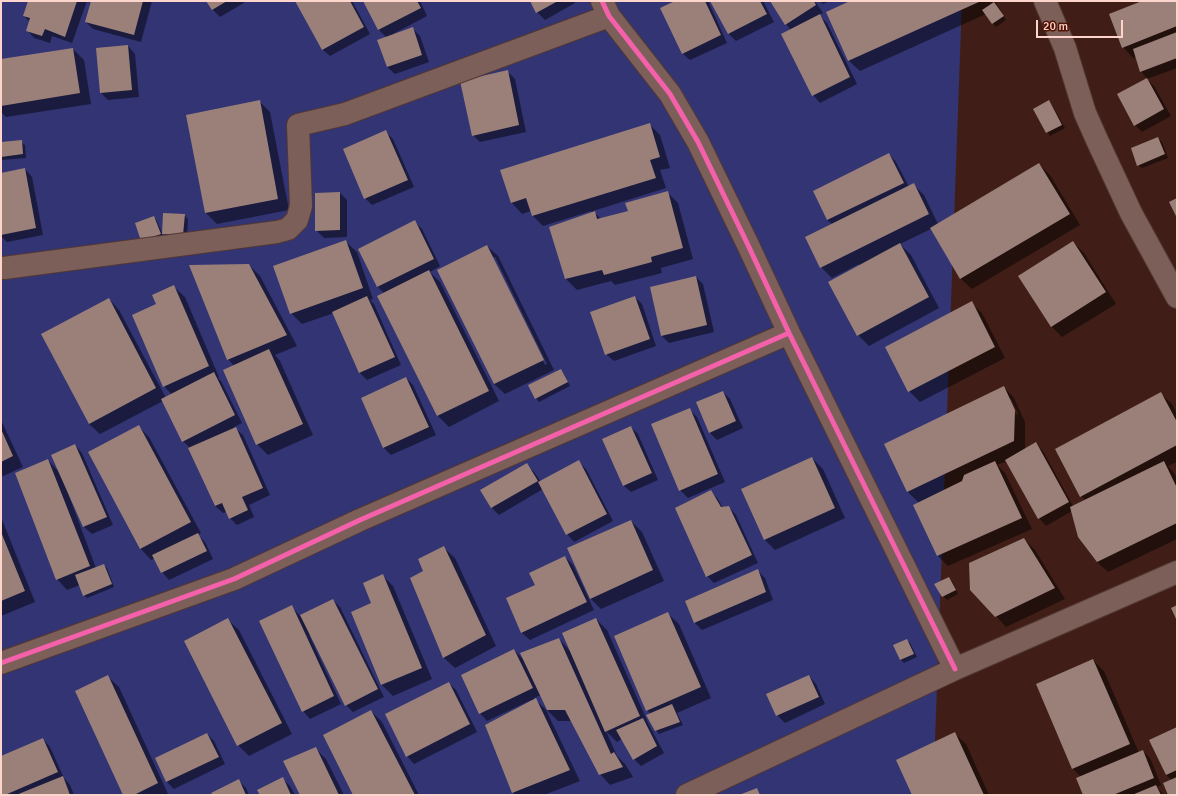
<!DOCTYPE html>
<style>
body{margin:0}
#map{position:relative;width:1178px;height:796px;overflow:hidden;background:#401e17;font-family:Signika,sans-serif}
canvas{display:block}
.frame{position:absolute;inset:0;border:2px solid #fed5cc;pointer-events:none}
.scale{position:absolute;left:1036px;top:20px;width:87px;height:18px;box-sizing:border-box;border:2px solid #fed5cc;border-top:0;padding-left:5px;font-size:12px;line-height:14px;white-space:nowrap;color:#fed5cc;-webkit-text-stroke:3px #511306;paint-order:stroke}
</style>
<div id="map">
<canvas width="1178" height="796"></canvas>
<div class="frame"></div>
<div class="scale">20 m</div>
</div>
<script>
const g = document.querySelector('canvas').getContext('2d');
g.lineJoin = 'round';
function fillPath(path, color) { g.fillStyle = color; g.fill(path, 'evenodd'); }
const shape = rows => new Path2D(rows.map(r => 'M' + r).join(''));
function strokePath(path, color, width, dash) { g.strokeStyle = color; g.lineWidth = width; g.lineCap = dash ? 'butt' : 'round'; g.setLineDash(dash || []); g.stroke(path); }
const green = shape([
 [1,1,962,1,933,795,1,795]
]);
const shadow = shape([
 [29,1,87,1,72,43,52,36,50,43,34,38,27,30,30,22,24,16],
 [92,1,152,1,141,42,93,29,86,22],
 [207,1,247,1,220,17,212,9],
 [296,1,352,1,370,34,330,56,322,49],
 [364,1,420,1,427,16,393,34,393,35,412,28,420,36,429,62,395,74,387,67,386,37,379,30],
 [531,1,574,1,575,3,545,20,537,12],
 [678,1,708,1,727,43,690,60,682,53],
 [712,1,763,1,774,22,736,41,729,34],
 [771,1,815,1,823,13,819,15,827,23,857,84,820,103,813,95,791,30,786,24],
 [820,1,830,1,823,4],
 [852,1,995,1,1006,20,996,27,986,14,860,71,849,61,827,12],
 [1144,1,1177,1,1177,68,1147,79,1141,71,1136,57,1133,58,1123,47],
 [128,46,135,54,139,97,108,100,101,93],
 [73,49,84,60,91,104,6,117,1,112,1,61],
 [507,71,515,79,526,132,480,142,473,135],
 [1147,79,1154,86,1171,116,1142,132,1135,125],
 [259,101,270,112,289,210,217,224,206,213,187,116],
 [1049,101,1052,105,1065,128,1050,136,1047,132],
 [649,124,660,135,670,168,660,170,666,188,593,211,601,219,629,211,667,192,678,203,693,259,661,268,662,273,615,285,611,281,577,290,566,279,550,227,592,213,591,211,543,226,532,215,531,211,522,214,512,203,502,170],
 [386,132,393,139,414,187,372,205,365,198],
 [1158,138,1162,142,1168,158,1142,168,1138,165],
 [21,142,25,145,26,158,1,160,1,143],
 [889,154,896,162,909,187,913,184,924,195,938,224,1039,164,1050,175,1080,225,972,289,961,279,931,229,900,244,911,255,939,308,869,346,858,335,859,264,832,278,821,267,832,224,827,220],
 [25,169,32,177,43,235,7,242,1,236,1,174],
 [340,193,347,200,347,237,324,238,316,230],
 [184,215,188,219,187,238,167,237,163,233],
 [154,217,157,221,164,238,142,241],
 [415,222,422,229,440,266,430,272,440,282,499,401,449,427,438,416,378,296,384,293,378,287,360,249],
 [346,242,357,252,373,299,370,300,374,304,401,365,367,380,360,373,334,313,302,324,291,313],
 [1073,242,1084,253,1116,304,1062,337,1052,327,1020,276],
 [487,246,498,256,554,370,505,394,494,384],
 [492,257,495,257,547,364,545,365],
 [249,265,260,276,297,346,275,355,280,361,313,435,268,455,257,444,234,366,228,359],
 [696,277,703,284,714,332,669,343,662,336],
 [174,287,185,297,219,377,218,378,221,381,242,423,234,427,243,435,270,495,249,505,254,517,237,525,230,518,226,512,223,513,215,506,190,448,183,441,163,401,100,434,89,424,109,299,119,310,166,398,172,395,164,386,157,305],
 [635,297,642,304,656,346,614,361,606,354],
 [971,303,982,313,1005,358,920,402,909,391],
 [561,370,564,374,570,386,539,402,536,398],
 [406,378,413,385,436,435,391,455,384,448,362,399],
 [1004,387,1014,398,1025,422,1025,450,1036,444,1043,451,1073,506,1085,500,1081,496,1161,394,1172,404,1177,414,1177,462,1168,466,1174,473,1177,478,1177,539,1108,572,1097,562,1072,511,1046,526,1039,518,1007,461,997,465,1005,473,1032,529,948,566,938,556,919,503,908,492,886,445],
 [1009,399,1011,399,1018,414,1016,415],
 [723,392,730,399,743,428,717,440,710,433],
 [689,409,697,417,725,482,688,498,680,490],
 [1,420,23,467,1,477],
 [139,427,149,437,201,533,198,535,205,542,213,559,169,580,162,572,155,558,151,560,141,549,89,453],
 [631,427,638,434,658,480,631,492,623,485],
 [75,445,82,453,113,525,92,534,84,527,70,495,69,496,96,568,103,565,107,568,114,587,87,598,84,595,80,585,67,590,57,579,48,460,59,472],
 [812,458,823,469,845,518,775,550,764,539],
 [579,462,586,469,613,521,574,542,567,534,543,489,499,515,492,508,527,465,534,472,541,482],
 [710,491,718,499,723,508,729,507,736,515,758,563,714,583,707,576],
 [1,517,35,602,1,616],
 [631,521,642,532,664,581,601,609,590,598],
 [1024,539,1035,550,1065,599,1006,627,996,616],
 [444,548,455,558,496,646,455,668,444,658,411,578,424,572],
 [565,557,573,565,594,610,530,640,522,633,507,599,536,585],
 [758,571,765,578,773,600,702,630,695,623,686,602],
 [383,576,393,586,432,679,393,696,382,685,352,612,372,604],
 [948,578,952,581,958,594,947,600,943,596],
 [333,600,340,607,384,697,353,712,346,705,311,635,309,635,341,704,310,719,303,711,292,607,300,616],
 [668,614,679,624,711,698,677,713,683,725,659,734,656,730,651,714,647,710],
 [596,619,607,630,649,725,664,753,641,766,634,759,622,739,617,742,606,731,617,756,625,764,633,777,610,785,600,774,571,721,558,721,547,710,541,695,534,698,546,710,580,781,544,795,515,795,513,792,532,701,531,700,487,721,480,713,514,650,524,660,559,639,571,652],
 [228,620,239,630,292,734,249,756,238,745],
 [906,640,910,643,917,657,904,663,901,660,894,646],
 [1093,660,1104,671,1139,753,1143,751,1150,758,1161,785,1157,787,1164,795,1084,795,1081,777,1073,769],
 [809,676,816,684,825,704,785,723,777,715],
 [108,677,119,687,168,794,124,795],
 [449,683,456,690,477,732,414,764,407,756],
 [371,711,382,722,419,795,354,795],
 [1177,728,1177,795,1169,795,1172,780,1166,775,1151,741],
 [207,734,214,741,225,764,174,789,167,782,156,758],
 [955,734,966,744,989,795,913,795],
 [43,739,50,747,64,778,70,785,74,795,1,795,1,757],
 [315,748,326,759,344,795,301,795],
 [283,779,290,786,295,795,261,795],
 [238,780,246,788,249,795,214,795]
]);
const building = shape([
 [28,1,77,1,65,37,45,29,42,36,26,31,30,18,23,16],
 [91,1,143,1,134,35,85,22],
 [206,1,227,1,212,10],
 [295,1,350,1,364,27,322,50],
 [363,1,417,1,421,8,378,30],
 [530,1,558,1,536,13],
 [675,1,705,1,721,35,682,54,660,8],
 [710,1,760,1,767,14,728,34],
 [770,1,814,1,816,5,785,25],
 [850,1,981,1,848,61,826,12],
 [1142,1,1177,1,1177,26,1122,48,1109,14],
 [994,2,1004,16,992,24,982,10],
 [820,14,850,77,812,96,781,34],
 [413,27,422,55,387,67,377,40],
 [1177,32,1177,58,1140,72,1133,49],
 [128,45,132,90,100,93,96,48],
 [73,48,80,93,1,106,1,59],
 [508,70,519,125,472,136,460,81],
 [1147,78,1164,109,1134,126,1117,94],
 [260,100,278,199,205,213,186,115],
 [1049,100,1062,125,1046,133,1033,109],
 [650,123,660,157,650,160,656,178,532,216,526,198,511,203,500,170],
 [386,130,408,180,364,199,343,149],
 [1158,137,1165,154,1137,166,1131,148],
 [22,140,23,154,1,157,1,142],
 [889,153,904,183,827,220,813,191],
 [1039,163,1070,214,960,279,930,228],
 [25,168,36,228,1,235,1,173],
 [914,183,929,214,820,268,805,237],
 [668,191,683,248,651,257,652,262,604,275,602,270,565,279,549,227,595,211,597,219,628,211,625,203],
 [340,192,340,230,315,231,315,193],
 [1177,198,1177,218,1169,202],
 [163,213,185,214,183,235,162,234],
 [154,216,161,234,141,241,135,223],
 [415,220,434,259,377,287,358,249],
 [346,240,363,288,290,314,273,266],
 [1073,241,1106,292,1051,327,1018,276],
 [900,243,929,297,857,336,828,282],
 [487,245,544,360,494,384,437,270],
 [249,264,287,335,227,360,189,265],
 [429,270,489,391,437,416,377,296],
 [696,276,707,325,661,336,650,287],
 [174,285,209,366,163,387,132,315,156,304,152,295],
 [367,296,395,357,359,373,332,312],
 [635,296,650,339,605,355,590,312],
 [109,298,156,388,89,424,41,334],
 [972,301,995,347,908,392,885,347],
 [269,349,303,424,256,445,223,370],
 [561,369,568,382,535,399,528,385],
 [214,372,235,415,182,442,161,399],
 [406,377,429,427,383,448,361,398],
 [1004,386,1015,410,1014,441,907,492,884,444],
 [723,391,736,421,709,433,696,402],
 [1161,392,1177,422,1177,445,1080,497,1055,449],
 [690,408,718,474,679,491,651,424],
 [139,425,191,522,140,549,88,452],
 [631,426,652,473,623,486,602,439],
 [236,427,263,488,242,497,248,510,229,519,222,503,215,506,188,448],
 [1,429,13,456,1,462],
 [1036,442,1069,502,1038,519,1005,460],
 [75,444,107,517,83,527,51,455],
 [812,457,835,508,764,540,741,489],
 [48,459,90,566,56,580,15,473],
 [579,460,607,514,566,535,538,482],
 [995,461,1022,518,937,556,913,505,962,481,964,475],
 [1164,461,1177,488,1177,523,1097,562,1078,537,1070,507],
 [527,463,538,481,491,508,480,490],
 [711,490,721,507,729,506,752,555,706,577,675,508],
 [631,520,653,570,590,599,567,548],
 [1,532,25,591,1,601],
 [198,533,207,551,161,573,152,555],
 [1024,538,1055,588,995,617,970,590,969,563],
 [444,546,486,635,443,658,410,578,423,571,418,559],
 [565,556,587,602,521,633,506,598,535,585,529,573],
 [104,564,112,584,83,596,75,575],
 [758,569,766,592,694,623,685,601],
 [383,574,422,668,381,685,351,612,371,603,363,583],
 [949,577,956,590,942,597,934,584],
 [333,599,378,689,345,706,300,615],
 [292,605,334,696,302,712,259,621],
 [1177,605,1177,621,1171,608],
 [668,612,701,687,646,711,614,636],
 [228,618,282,723,237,746,184,641],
 [596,618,640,716,605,732,562,633],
 [559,638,611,754,614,752,623,767,599,775,565,710,547,710,520,653],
 [907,639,914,654,900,660,893,645],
 [514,649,533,688,479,714,461,675],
 [1093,659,1130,744,1072,769,1036,684],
 [108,675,158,783,134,795,123,795,75,691],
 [809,675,819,697,776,716,766,694],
 [449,682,470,724,406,757,385,714],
 [536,698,570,770,512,793,485,725],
 [672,704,680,722,655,731,646,715],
 [371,710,415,795,353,795,323,735],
 [643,718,657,746,633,760,616,730],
 [1177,727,1177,770,1166,775,1149,740],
 [955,732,984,795,912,795,896,760],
 [207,733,219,757,166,782,155,758],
 [43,738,58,772,5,795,1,795,1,756],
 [316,747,339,795,300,795,283,761],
 [1143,750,1154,778,1113,795,1083,795,1076,778],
 [63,776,70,795,16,795],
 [283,777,291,795,260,795,257,790],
 [1177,777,1177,795,1168,795,1163,783],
 [239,779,246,795,213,795,211,793],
 [1156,785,1161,795,1132,795],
 [757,788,760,795,739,795]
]);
const minor = shape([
 [602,1,609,16,670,94,698,142,748,245,789,333,955,669],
 [1045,1,1065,48,1085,113,1097,140,1131,213,1177,297],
 [4,268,277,232,288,229,297,220,301,206,298,125,345,114,609,16],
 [1,663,234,579,360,520,789,333],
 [687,795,955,669,1177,572]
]);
const cycleway = shape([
 [602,1,609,16,670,94,698,142,748,245,789,333,955,669],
 [1,663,234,579,360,520,789,333]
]);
fillPath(green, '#323474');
fillPath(shadow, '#0007');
fillPath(building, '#9b8079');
strokePath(minor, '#533834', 24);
strokePath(minor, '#7c5f59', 22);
strokePath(cycleway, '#f560ab', 5);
</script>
